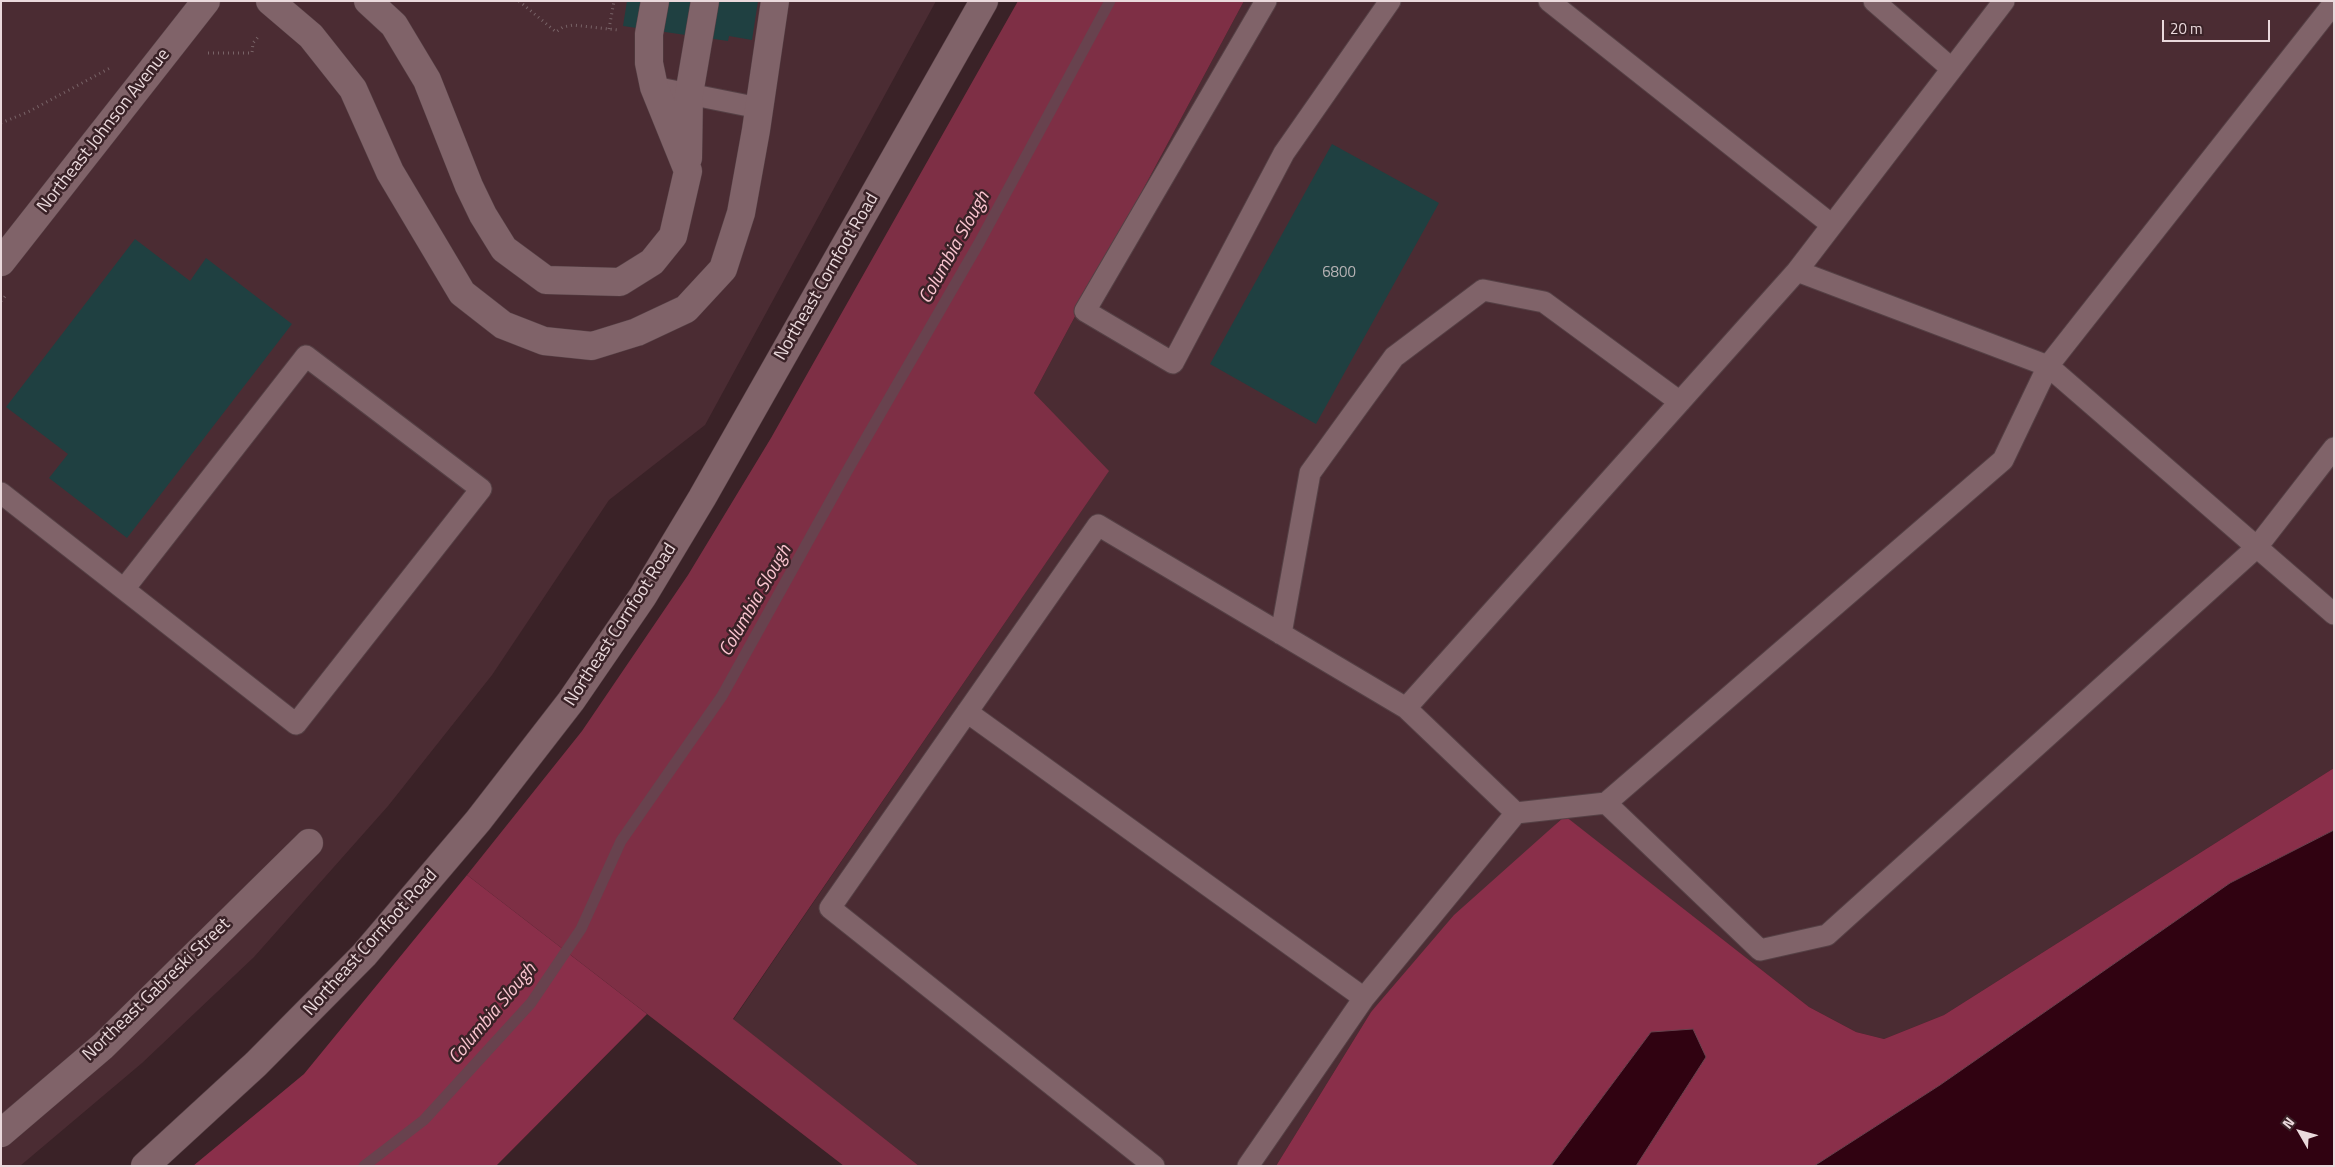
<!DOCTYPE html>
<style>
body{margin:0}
#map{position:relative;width:2335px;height:1167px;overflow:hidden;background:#3a2227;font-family:"Titillium Web",sans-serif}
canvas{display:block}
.frame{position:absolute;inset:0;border:2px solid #ead9dc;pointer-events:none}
.north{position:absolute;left:2275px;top:1107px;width:50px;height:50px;-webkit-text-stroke:4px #3a2227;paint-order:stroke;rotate:308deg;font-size:14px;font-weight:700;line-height:20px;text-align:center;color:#ead9dc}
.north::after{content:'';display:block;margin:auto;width:18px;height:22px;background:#ead9dc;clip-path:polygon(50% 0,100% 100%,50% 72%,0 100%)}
.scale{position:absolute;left:2162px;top:20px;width:108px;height:22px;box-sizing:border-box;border:2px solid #ead9dc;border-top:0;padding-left:6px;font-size:15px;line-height:18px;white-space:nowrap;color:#ead9dc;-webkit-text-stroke:4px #3a2227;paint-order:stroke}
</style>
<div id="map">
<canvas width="2335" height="1167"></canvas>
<div class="frame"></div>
<div class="north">N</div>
<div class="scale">20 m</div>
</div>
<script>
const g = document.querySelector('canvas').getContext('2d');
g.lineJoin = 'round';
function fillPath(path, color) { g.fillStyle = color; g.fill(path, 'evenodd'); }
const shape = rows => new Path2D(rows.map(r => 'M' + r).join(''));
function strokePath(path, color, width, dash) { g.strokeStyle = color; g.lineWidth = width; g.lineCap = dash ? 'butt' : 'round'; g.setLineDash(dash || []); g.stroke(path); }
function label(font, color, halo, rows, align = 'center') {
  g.font = font + ' "Titillium Web",sans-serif'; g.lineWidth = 5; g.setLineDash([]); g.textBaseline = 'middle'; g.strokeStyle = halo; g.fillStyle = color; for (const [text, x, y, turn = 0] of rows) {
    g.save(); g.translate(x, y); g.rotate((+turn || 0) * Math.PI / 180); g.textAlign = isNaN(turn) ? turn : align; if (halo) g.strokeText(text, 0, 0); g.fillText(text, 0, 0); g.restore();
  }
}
const built = shape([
 [1,1,936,1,705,425,609,500,492,675,388,806,254,957,142,1063,20,1166,1,1166],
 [1244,1,2334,1,2334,768,1944,1015,1884,1039,1856,1032,1809,1007,1564,816,1371,1012,1276,1166,919,1166,733,1020,1108,472,1034,393]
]);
const green = shape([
 [1018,1,1244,1,1034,393,1109,471,733,1019,919,1166,844,1166,467,875,582,731,688,575,771,438]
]);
const forest = shape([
 [2334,768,2334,830,2230,883,1940,1085,1814,1166,1636,1166,1706,1057,1651,1032,1551,1166,1276,1166,1371,1012,1454,915,1565,816,1809,1007,1856,1032,1884,1039,1944,1015],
 [467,875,647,1014,496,1166,193,1166,304,1074]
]);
const water = shape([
 [2334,830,2334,1166,1814,1166,1940,1085,2230,883,2334,830],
 [1693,1029,1706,1057,1636,1166,1551,1166,1651,1032,1693,1029]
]);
const stream = shape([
 [364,1166,424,1120,531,1003,581,929,621,841,722,696,850,466,979,243,1110,1]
]);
const building = shape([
 [627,1,758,1,752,40,729,36,728,41,623,26],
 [1332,144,1439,203,1316,424,1210,364],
 [135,239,190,281,206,258,292,324,127,538,49,478,68,454,6,407]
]);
const path = shape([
 [519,1,556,32,563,27,573,25,618,30],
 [609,29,614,1],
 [208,53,252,53,253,43,259,36],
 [1,123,28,112,110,68],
 [1,301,7,294]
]);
const service = shape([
 [1266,1,1085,311,1173,363,1284,153,1390,1],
 [1549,1,1832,225],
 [1874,1,1952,69],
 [2004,1,1797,271,2048,366,2334,614],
 [654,87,759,108],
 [1797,271,1406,708,1516,813,1606,803,2003,460,2048,366,2334,3],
 [1,493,296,724,481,489,306,356,124,589],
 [1281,634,1310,473,1394,357,1483,290,1544,302,1680,402],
 [967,712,1364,998],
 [1606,803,1760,950,1827,935,2257,547,2334,448],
 [1154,1166,830,908,1098,525,1406,708],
 [1248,1166,1364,998,1516,813]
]);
const minor = shape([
 [270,1,311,36,353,89,390,172,462,293,503,325,544,341,592,346,637,332,686,309,723,269,741,213,756,130,775,1],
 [368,1,394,25,427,80,469,186,483,215,504,249,546,280,620,282,652,262,673,236,688,171,654,87,649,63,649,34,655,1],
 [688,158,689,94,705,1],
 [1,262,206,1],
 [1,1133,103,1046,309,843]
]);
const tertiary = shape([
 [145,1166,256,1064,364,955,478,821,571,701,643,596,702,498,984,1]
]);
const numberNames = [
 ["6800",1339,273]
];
const streetNames = [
 ["Northeast Johnson Avenue",104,131,-52],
 ["Northeast Cornfoot Road",827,277,-60],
 ["Northeast Cornfoot Road",621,625,-57],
 ["Northeast Cornfoot Road",371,943,-48],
 ["Northeast Gabreski Street",157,990,-44]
];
const waterNames = [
 ["Columbia Slough",955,248,-61],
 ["Columbia Slough",756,601,-60],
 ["Columbia Slough",493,1014,-50]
];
fillPath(built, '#4b2c33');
fillPath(green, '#7e2f45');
fillPath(forest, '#8a2f4a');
fillPath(water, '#300211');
strokePath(water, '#68424e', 1);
strokePath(stream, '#68424e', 11);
fillPath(building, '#1f4041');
strokePath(service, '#554045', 23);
strokePath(minor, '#554045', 29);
strokePath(tertiary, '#554045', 29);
strokePath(path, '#786367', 3, [1, 4]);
strokePath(service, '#806369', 21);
strokePath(minor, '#806369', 28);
strokePath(tertiary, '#806369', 28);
label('15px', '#b7b3b5', null, numberNames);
label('18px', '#ead9dc', '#3a2227', streetNames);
label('italic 19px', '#fbc5d0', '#3a2227', waterNames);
</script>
